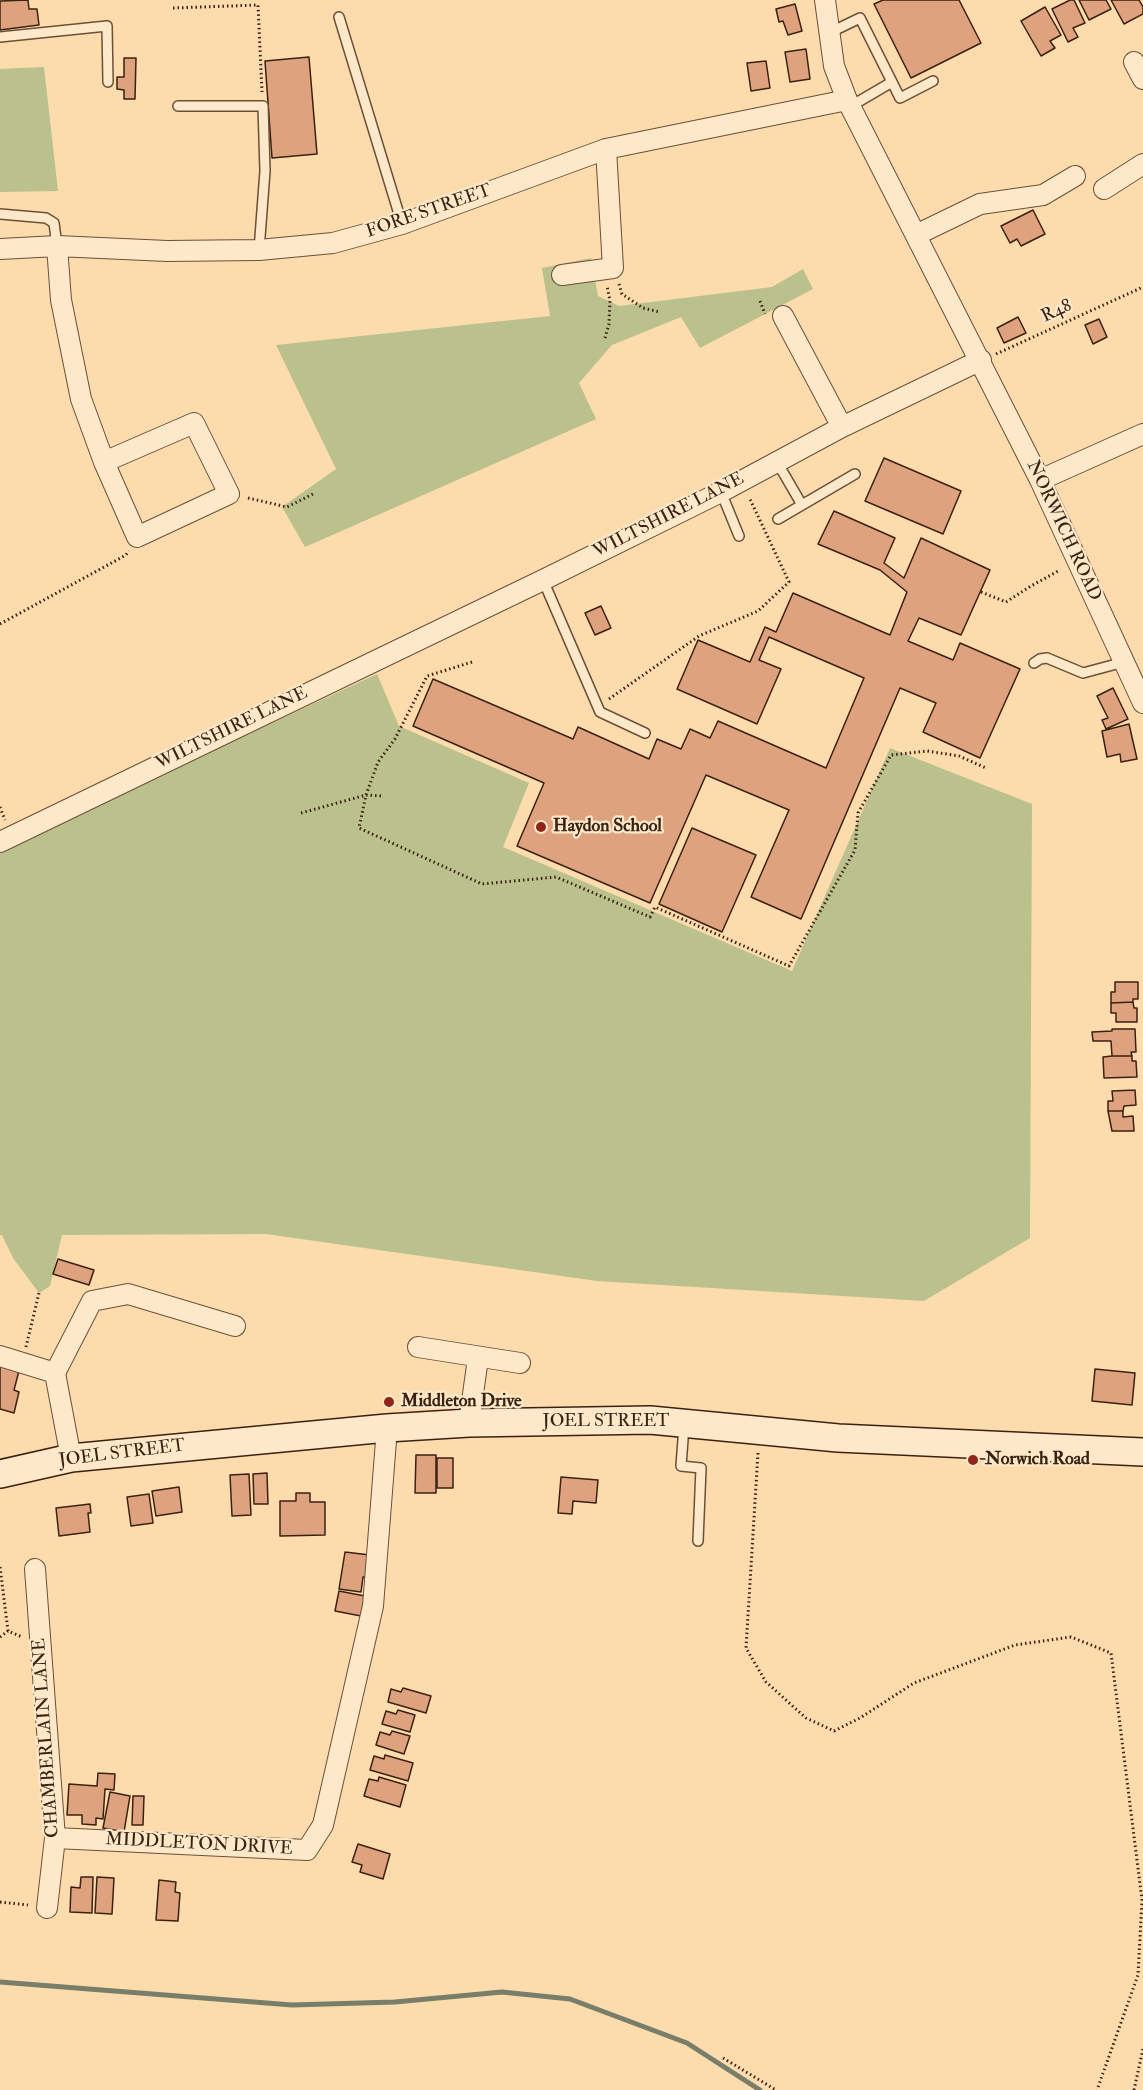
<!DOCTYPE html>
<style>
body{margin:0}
canvas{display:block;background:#fcdbad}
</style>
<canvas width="1143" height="2090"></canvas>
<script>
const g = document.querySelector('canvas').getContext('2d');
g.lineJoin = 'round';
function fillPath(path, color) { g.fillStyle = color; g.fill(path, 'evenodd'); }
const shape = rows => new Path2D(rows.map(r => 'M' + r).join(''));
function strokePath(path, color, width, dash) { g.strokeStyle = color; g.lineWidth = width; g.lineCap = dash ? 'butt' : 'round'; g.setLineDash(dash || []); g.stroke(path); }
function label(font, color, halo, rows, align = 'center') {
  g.font = font + ' "IM FELL Double Pica",serif'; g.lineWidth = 4.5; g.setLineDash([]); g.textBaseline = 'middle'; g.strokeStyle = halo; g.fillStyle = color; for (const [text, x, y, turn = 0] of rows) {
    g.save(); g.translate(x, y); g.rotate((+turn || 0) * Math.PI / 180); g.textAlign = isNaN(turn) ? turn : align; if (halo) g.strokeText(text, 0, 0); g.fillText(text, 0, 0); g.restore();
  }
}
const green = shape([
 [44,67,58,191,0,192,0,69],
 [591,258,598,296,619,306,772,287,803,269,813,289,700,348,681,317,612,345,579,383,596,419,305,547,282,507,336,469,276,345,550,316,542,268],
 [377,674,399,726,529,783,503,847,792,971,890,748,1032,804,1030,1238,924,1301,597,1281,266,1234,62,1235,50,1286,39,1293,13,1258,2,1235,0,1235,0,850]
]);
const stream = shape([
 [0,1982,292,2005,395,2002,502,1992,570,1999,687,2043,760,2090]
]);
const building = shape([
 [28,0,29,9,37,9,39,25,0,30,0,1,28,0],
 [883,0,959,0,981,43,911,78,874,4,883,0],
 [1070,0,1074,0,1085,23,1073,28,1078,37,1068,42,1052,9,1070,0],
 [1079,0,1106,0,1111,9,1089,20,1079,0],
 [1111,0,1139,0,1143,7,1143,14,1124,24,1111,0],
 [795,4,802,31,788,35,783,21,779,22,776,9,795,4],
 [1045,7,1061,35,1050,41,1055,48,1041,56,1021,21,1045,7],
 [806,49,810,79,790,82,785,52,806,49],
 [309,57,317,154,272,158,265,61,309,57],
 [124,58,136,58,135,99,124,99,124,90,117,89,117,77,124,77,124,58],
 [766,61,770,88,751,91,747,63,766,61],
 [1033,210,1045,234,1021,246,1017,239,1010,243,1001,226,1033,210],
 [1018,317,1026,333,1004,343,997,328,1018,317],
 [1099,319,1107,337,1093,344,1085,325,1099,319],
 [884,458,961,491,943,534,865,501,884,458],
 [834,511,895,538,884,563,904,578,921,538,990,570,961,635,919,618,908,641,953,660,960,643,1020,669,980,758,923,732,936,703,900,688,801,919,751,897,789,810,706,775,650,903,517,846,544,783,413,726,433,679,573,739,578,727,649,759,657,739,681,749,690,729,710,738,718,721,826,768,864,678,769,637,759,660,781,669,757,724,677,689,698,640,750,662,765,627,776,632,793,593,890,635,907,592,880,570,818,544,834,511],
 [601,606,611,628,595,635,585,613,601,606],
 [1113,688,1128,719,1106,729,1102,720,1108,718,1097,696,1113,688],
 [1129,724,1137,759,1121,762,1120,754,1107,757,1102,731,1129,724],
 [692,828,756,855,722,932,659,904,692,828],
 [1115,982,1138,982,1138,999,1133,999,1133,1002,1111,1003,1111,992,1115,992,1115,982],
 [1133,1002,1134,1008,1137,1008,1137,1022,1116,1022,1116,1013,1111,1013,1111,1003,1133,1002],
 [1112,1029,1135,1029,1136,1052,1131,1052,1132,1056,1112,1056,1111,1041,1093,1041,1092,1032,1112,1031,1112,1029],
 [1112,1056,1132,1056,1132,1061,1136,1061,1137,1077,1104,1078,1103,1057,1112,1056],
 [1135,1090,1136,1105,1124,1106,1123,1111,1108,1111,1108,1101,1113,1101,1112,1091,1135,1090],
 [1108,1111,1123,1111,1123,1117,1133,1116,1134,1131,1112,1131,1108,1111],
 [58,1259,94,1270,89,1285,53,1274,58,1259],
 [0,1366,19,1371,14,1390,19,1392,14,1413,0,1409,0,1366],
 [1095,1369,1135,1373,1132,1405,1092,1401,1095,1369],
 [416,1455,436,1455,436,1493,415,1493,416,1455],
 [437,1458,453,1458,453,1488,437,1488,437,1458],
 [267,1473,268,1504,254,1504,253,1474,267,1473],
 [249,1474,251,1515,232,1516,230,1475,249,1474],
 [561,1477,598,1480,596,1503,573,1501,572,1514,558,1513,561,1477],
 [179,1487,182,1512,156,1516,152,1491,179,1487],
 [296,1493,310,1493,310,1502,325,1502,325,1535,280,1536,280,1501,296,1501,296,1493],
 [149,1494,153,1523,131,1526,127,1497,149,1494],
 [90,1504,91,1513,88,1513,90,1532,59,1536,56,1508,90,1504],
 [345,1552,370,1555,367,1577,363,1577,361,1592,339,1589,345,1552],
 [339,1591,365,1596,361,1616,335,1611,339,1591],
 [403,1688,431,1696,426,1713,388,1702,391,1689,401,1692,403,1688],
 [398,1710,415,1715,410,1732,382,1724,386,1711,396,1714,398,1710],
 [392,1731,410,1736,404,1754,376,1745,380,1732,390,1735,392,1731],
 [385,1755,413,1763,408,1781,370,1770,374,1756,384,1759,385,1755],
 [98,1773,115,1774,114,1790,105,1789,103,1819,96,1818,96,1825,82,1824,82,1815,67,1815,69,1784,97,1786,98,1773],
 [379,1777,406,1785,400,1807,364,1796,369,1779,378,1781,379,1777],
 [110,1792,130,1796,124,1832,103,1828,110,1792],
 [133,1796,144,1796,143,1825,132,1825,133,1796],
 [358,1844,390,1854,383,1879,360,1872,362,1865,352,1862,358,1844],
 [81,1877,93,1877,92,1913,70,1912,71,1887,80,1888,81,1877],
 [97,1877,114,1878,112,1914,95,1913,97,1877],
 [159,1880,176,1882,175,1892,180,1893,178,1921,156,1920,159,1880]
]);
const path = shape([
 [173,8,258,5,262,92],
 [619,284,622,294,643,308,660,312],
 [760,301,765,314],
 [605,338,609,324,610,301,607,286],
 [996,354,1143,287],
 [248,498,287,507,315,493],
 [981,592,1006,602,1031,586,1060,570],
 [0,624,126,555,129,551],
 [472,662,427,676,395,739,378,762,366,795,359,828,482,884,556,877,650,917,655,907,789,966,855,850,858,813,891,755,927,751,959,756,986,768],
 [609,699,699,636,758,611,789,582,749,497],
 [0,807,5,820],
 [301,813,366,795,382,796],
 [26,1347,39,1293],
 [758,1453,746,1648,766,1682,806,1718,834,1731,860,1718,914,1683,1015,1645,1071,1637,1111,1653,1142,1900,1138,1975,1097,2090],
 [0,1567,8,1631,22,1637],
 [0,1637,8,1631],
 [0,1902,28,1905],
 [723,2058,776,2090],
 [1134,2090,1143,2049]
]);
const service = shape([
 [339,17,402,224],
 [829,33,860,18,900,98,933,81],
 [0,37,107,26,108,82],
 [178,106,263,106,265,171,259,250],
 [851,106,892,82],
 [0,214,46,218,54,223,57,246],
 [777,462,802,505],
 [721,492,739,536],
 [778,519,855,474],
 [543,580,600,712,645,733],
 [1034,663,1040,659,1047,658,1083,673,1124,662],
 [684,1426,681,1466,701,1468,698,1541]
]);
const minor = shape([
 [825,0,834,66,847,100,1040,480,1143,703],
 [1134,62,1143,79],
 [1104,189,1143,164],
 [916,235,980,204,1043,195,1075,176],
 [57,246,61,300,81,399,104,462,137,537,229,494,194,423,104,462],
 [0,249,57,246,167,251,259,250,333,243,402,224,606,149,847,100],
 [562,275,613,268,606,149],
 [783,316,842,427],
 [1040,480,1143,434],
 [0,842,543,580,721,492,842,427,981,360],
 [418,1347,520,1363],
 [0,1356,55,1373],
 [469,1423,478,1358],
 [71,1458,55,1373,92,1301,128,1294,235,1326],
 [35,1569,55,1838,47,1908],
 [55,1838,307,1850,323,1825,373,1606,387,1428]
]);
const secondary = shape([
 [0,1474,71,1458,387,1428,469,1423,650,1420,838,1438,1143,1452]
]);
const markers = [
 [541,827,6,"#8f2418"],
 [389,1402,6,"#8f2418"],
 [973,1460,6,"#8f2418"]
];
const streetNames = [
 ["FORE STREET",429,212,-19],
 ["R48",1057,312,-25],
 ["WILTSHIRE LANE",669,516,-27],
 ["NORWICH ROAD",1063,531,65],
 ["WILTSHIRE LANE",232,729,-26],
 ["JOEL STREET",606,1422],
 ["JOEL STREET",122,1454,-7],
 ["CHAMBERLAIN LANE",47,1738,-94],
 ["MIDDLETON DRIVE",199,1845,3]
];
const poiNames = [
 ["Haydon School",553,827],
 ["Middleton Drive",401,1402],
 ["Norwich Road",985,1460]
];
fillPath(green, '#bbc18d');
strokePath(stream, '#787e6a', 5);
fillPath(building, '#dea27f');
strokePath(building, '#3b2111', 1.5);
strokePath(service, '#6b5038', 12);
strokePath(minor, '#6b5038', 22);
strokePath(secondary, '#3b2111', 30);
strokePath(path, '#3b2111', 3, [1.5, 3]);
strokePath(service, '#fde8ca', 9);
strokePath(minor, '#fde8ca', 20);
strokePath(secondary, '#fde8ca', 27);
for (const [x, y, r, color] of markers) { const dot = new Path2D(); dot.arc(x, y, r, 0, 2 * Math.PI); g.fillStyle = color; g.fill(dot); strokePath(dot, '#fde8ca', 2); }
label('18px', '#3b2111', '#fde8ca', streetNames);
label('bold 18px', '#3b2111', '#fde8ca', poiNames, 'left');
</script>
